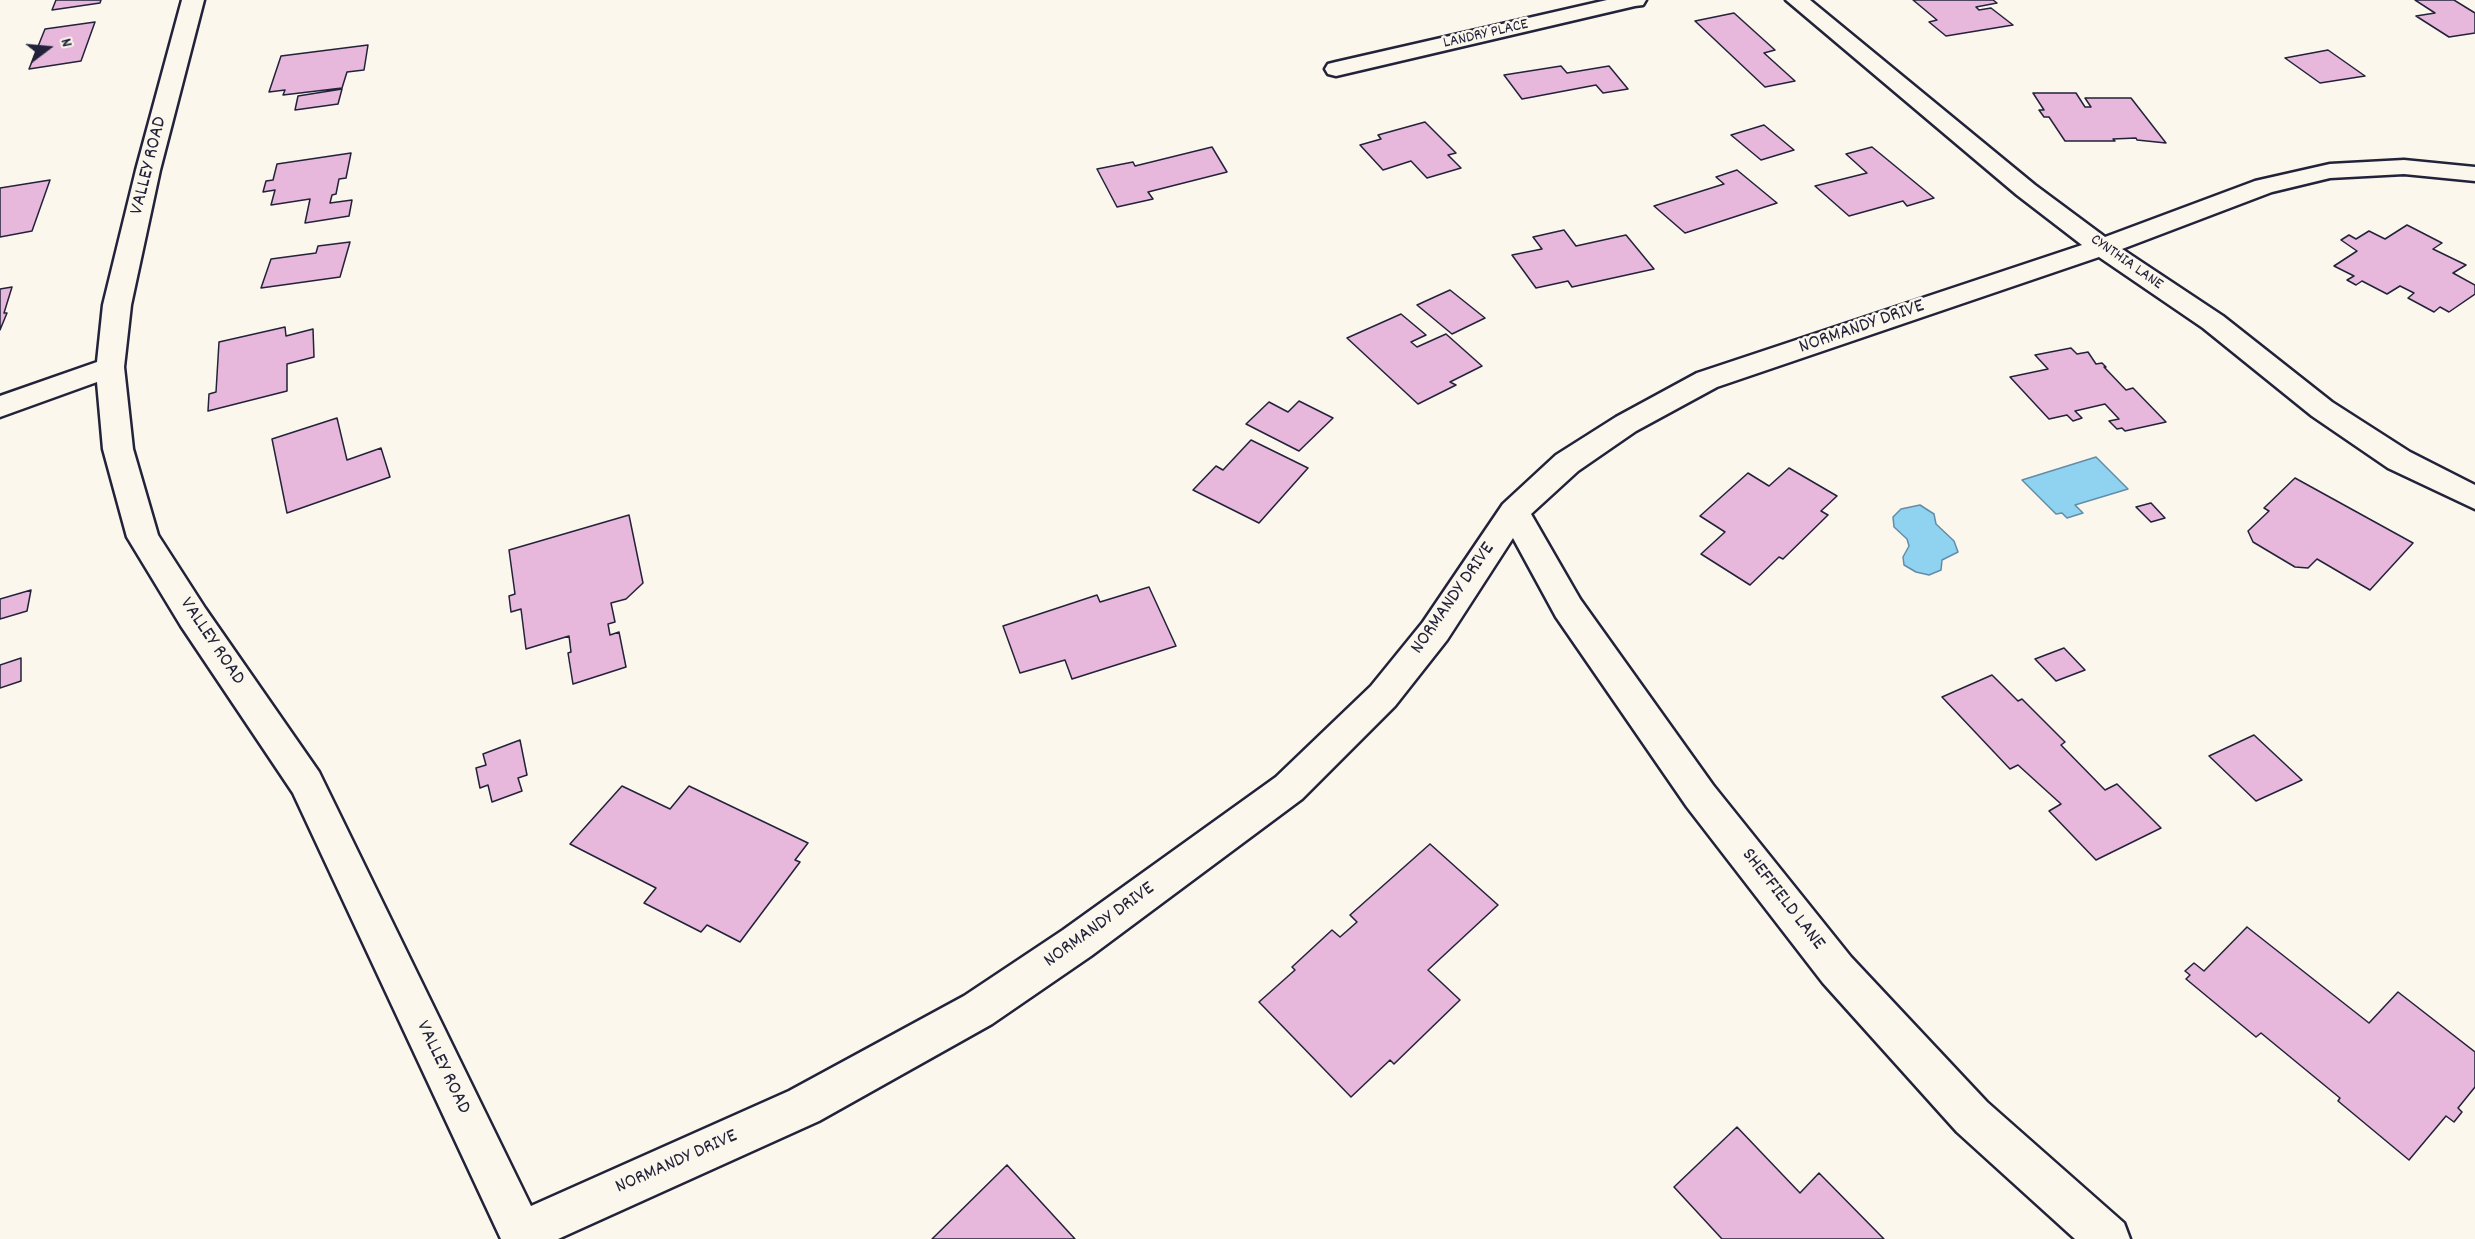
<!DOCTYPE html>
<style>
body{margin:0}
#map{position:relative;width:2475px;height:1239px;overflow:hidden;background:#fbf7ec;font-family:Dekko,sans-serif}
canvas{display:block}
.north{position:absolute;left:18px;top:18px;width:60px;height:60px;-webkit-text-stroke:4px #fbf7ec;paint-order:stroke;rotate:74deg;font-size:16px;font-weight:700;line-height:24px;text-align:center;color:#22223b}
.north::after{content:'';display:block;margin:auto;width:21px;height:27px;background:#22223b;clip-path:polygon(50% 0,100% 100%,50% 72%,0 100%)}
</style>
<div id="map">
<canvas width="2475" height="1239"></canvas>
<div class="north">N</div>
</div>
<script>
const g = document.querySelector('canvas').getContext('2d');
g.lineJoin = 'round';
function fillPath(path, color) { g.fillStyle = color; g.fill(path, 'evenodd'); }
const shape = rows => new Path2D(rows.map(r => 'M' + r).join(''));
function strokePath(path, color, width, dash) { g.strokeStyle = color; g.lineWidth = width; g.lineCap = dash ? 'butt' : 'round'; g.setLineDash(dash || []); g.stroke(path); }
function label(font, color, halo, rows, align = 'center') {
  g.font = font + ' Dekko,sans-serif'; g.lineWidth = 5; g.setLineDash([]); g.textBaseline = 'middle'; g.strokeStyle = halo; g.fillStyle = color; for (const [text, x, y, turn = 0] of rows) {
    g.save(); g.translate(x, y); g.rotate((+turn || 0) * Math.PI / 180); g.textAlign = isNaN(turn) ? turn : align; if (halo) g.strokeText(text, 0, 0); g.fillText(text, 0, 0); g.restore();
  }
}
const water = shape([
 [2096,457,2128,489,2075,505,2083,513,2067,518,2062,513,2056,514,2022,480,2096,457],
 [1920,505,1934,514,1936,524,1954,541,1958,552,1942,560,1941,570,1929,575,1916,572,1904,565,1903,557,1909,546,1907,539,1894,527,1893,517,1901,509,1920,505]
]);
const building = shape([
 [56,0,101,0,100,3,52,10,56,0],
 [1913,0,1993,0,1997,3,1976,7,1979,10,1991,8,2013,25,1946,36,1929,22,1937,20,1913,0],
 [2415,0,2454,0,2475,13,2475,33,2449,37,2416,16,2435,13,2415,0],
 [1734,13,1775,50,1764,53,1795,81,1765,87,1695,21,1734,13],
 [95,22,81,61,29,69,45,29,95,22],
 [368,45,364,70,347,72,342,88,283,95,285,90,269,92,281,56,368,45],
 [2328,50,2365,76,2320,83,2285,58,2328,50],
 [1561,66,1567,73,1609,66,1628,89,1603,93,1596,85,1522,99,1504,75,1561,66],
 [342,89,338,104,295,110,298,96,342,89],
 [2033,93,2076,93,2085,107,2091,107,2085,98,2131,98,2166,143,2137,140,2136,138,2113,139,2115,141,2065,141,2049,117,2044,117,2039,110,2044,110,2033,93],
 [1425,122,1456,153,1448,155,1461,168,1427,178,1411,161,1383,170,1360,145,1381,139,1378,135,1425,122],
 [1764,125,1794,150,1761,160,1731,135,1764,125],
 [1212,147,1227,172,1148,192,1153,199,1117,207,1097,169,1133,162,1135,166,1212,147],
 [1872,147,1934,198,1907,206,1903,201,1849,216,1815,186,1867,173,1846,154,1872,147],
 [351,153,346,178,339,179,336,194,332,195,330,203,352,200,349,216,305,223,310,199,271,205,275,190,263,192,266,181,273,180,277,164,351,153],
 [1737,170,1777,203,1685,233,1654,206,1724,184,1716,177,1737,170],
 [50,180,32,231,0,237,0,188,50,180],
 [2407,225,2442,243,2433,249,2466,265,2453,273,2475,285,2475,294,2449,312,2440,307,2434,312,2408,298,2414,293,2400,286,2387,294,2362,281,2356,285,2347,280,2354,276,2334,266,2357,251,2341,240,2349,235,2356,239,2369,231,2385,239,2407,225],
 [1564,230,1576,246,1626,235,1654,269,1572,287,1568,281,1536,288,1512,255,1542,249,1533,237,1564,230],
 [350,242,340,277,261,288,271,259,316,253,318,246,350,242],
 [12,287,4,313,7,313,0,330,0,289,12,287],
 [1450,290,1485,318,1452,334,1417,305,1450,290],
 [1401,314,1426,335,1411,342,1417,347,1446,334,1482,366,1450,382,1456,385,1418,404,1347,338,1401,314],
 [285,327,286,336,313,329,314,357,287,364,287,391,208,411,209,394,216,392,219,342,285,327],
 [2071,348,2077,354,2088,352,2096,364,2102,363,2106,367,2104,367,2126,390,2133,388,2166,422,2125,431,2122,428,2117,429,2109,421,2119,419,2105,404,2075,411,2082,418,2073,421,2067,415,2049,419,2010,377,2048,369,2035,355,2071,348],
 [1299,401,1333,418,1299,451,1246,424,1269,402,1288,412,1299,401],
 [337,418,347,460,381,448,390,477,287,513,272,439,337,418],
 [1251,440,1308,468,1259,523,1193,490,1216,466,1223,470,1251,440],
 [1789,468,1837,496,1821,511,1828,515,1783,559,1779,557,1750,585,1701,554,1725,532,1700,516,1748,473,1769,486,1789,468],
 [2295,478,2413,543,2370,590,2317,559,2308,568,2295,567,2253,542,2248,531,2269,511,2264,508,2295,478],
 [2151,503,2165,518,2151,522,2136,507,2151,503],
 [629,515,643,583,626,599,611,603,615,622,608,624,610,635,619,632,626,667,573,684,568,653,571,652,569,636,526,649,521,609,511,612,509,596,515,594,509,550,629,515],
 [1149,587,1176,646,1072,679,1065,660,1020,673,1003,626,1097,595,1100,602,1149,587],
 [31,590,27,611,0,619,0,599,31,590],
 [2064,648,2085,670,2056,681,2035,659,2064,648],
 [21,658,21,681,0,688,0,665,21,658],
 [1992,675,2018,701,2022,699,2065,742,2061,745,2105,790,2117,784,2161,828,2096,860,2049,811,2061,804,2018,765,2010,769,1942,697,1992,675],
 [2254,735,2302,780,2256,801,2209,756,2254,735],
 [520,740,527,775,518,778,522,791,492,802,488,785,480,788,476,768,486,765,483,754,520,740],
 [622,786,670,809,689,786,808,843,795,860,800,862,740,942,707,925,701,932,644,903,656,888,570,844,622,786],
 [1430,844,1498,905,1428,970,1460,1000,1394,1064,1390,1060,1351,1097,1259,1002,1295,970,1292,967,1332,930,1340,937,1357,922,1350,915,1430,844],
 [2247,927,2369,1023,2398,992,2475,1052,2475,1087,2458,1108,2462,1112,2454,1122,2446,1116,2409,1160,2338,1101,2340,1098,2261,1033,2256,1037,2186,979,2190,975,2185,971,2194,963,2204,971,2247,927],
 [1737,1127,1800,1193,1819,1173,1884,1239,1722,1239,1674,1187,1737,1127],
 [1007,1165,1075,1239,932,1239,1007,1165]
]);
const street = shape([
 [182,0,204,0,160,170,131,305,124,367,133,449,158,535,205,608,319,772,531,1206,789,1091,964,996,1063,930,1276,777,1371,686,1423,622,1503,504,1556,455,1616,417,1697,373,2082,245,2017,195,1786,0,1810,0,2035,185,2105,237,2255,181,2330,164,2404,160,2475,167,2475,181,2404,174,2330,178,2272,192,2122,249,2223,316,2332,402,2410,452,2475,485,2475,509,2388,468,2312,416,2203,328,2099,257,1717,387,1636,431,1578,471,1531,514,1580,599,1713,785,1851,957,1987,1102,2124,1223,2130,1239,2075,1239,1957,1132,1823,983,1687,807,1556,617,1513,538,1447,640,1395,706,1302,799,1091,956,992,1024,819,1121,558,1239,501,1239,293,793,181,626,127,537,103,449,97,382,0,417,0,396,97,362,103,305,136,170,182,0],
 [1607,0,1646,0,1643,5,1635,6,1336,76,1328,74,1325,69,1328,64,1336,62,1607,0]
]);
const farStreetnames = [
 ["LANDRY PLACE",1486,35,-13],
 ["CYNTHIA LANE",2126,263,35]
];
const streetNames = [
 ["VALLEY ROAD",150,166,-76],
 ["NORMANDY DRIVE",1862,328,-19],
 ["NORMANDY DRIVE",1454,599,-55],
 ["VALLEY ROAD",211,642,56],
 ["SHEFFIELD LANE",1782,900,52],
 ["NORMANDY DRIVE",1100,926,-36],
 ["VALLEY ROAD",442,1068,64],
 ["NORMANDY DRIVE",677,1163,-24]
];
fillPath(water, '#8fd3f1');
strokePath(water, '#638ca8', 1.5);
fillPath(building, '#e7b8db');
strokePath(building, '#22223b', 1.5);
strokePath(street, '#22223b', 5);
fillPath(street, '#fbf7ec');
label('16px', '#22223b', '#fbf7ec', farStreetnames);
label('20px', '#22223b', '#fbf7ec', streetNames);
</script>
